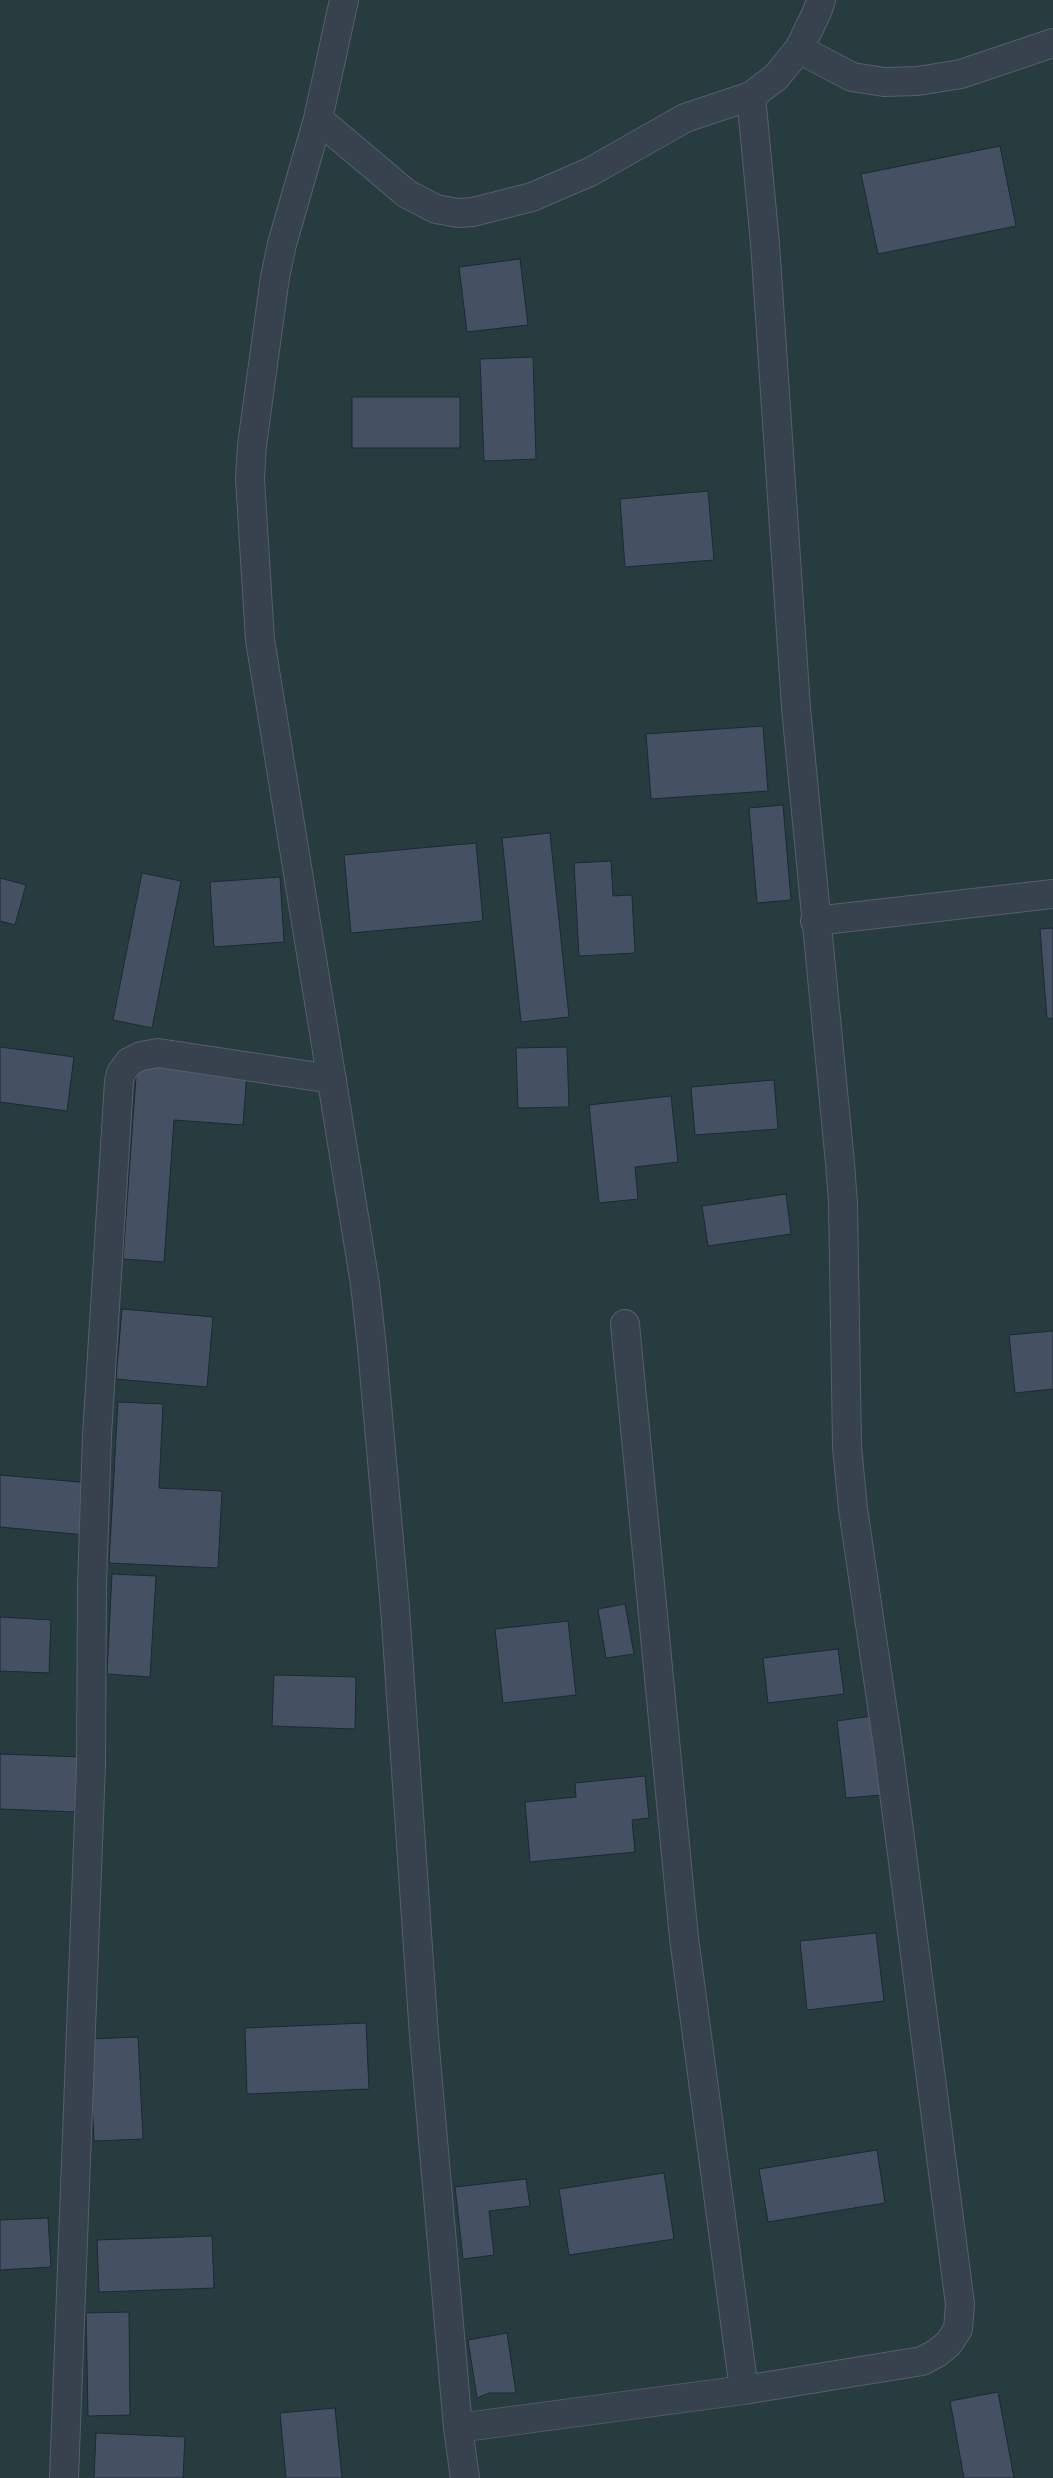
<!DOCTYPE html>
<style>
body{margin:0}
canvas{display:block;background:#242f3e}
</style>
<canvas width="1053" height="2478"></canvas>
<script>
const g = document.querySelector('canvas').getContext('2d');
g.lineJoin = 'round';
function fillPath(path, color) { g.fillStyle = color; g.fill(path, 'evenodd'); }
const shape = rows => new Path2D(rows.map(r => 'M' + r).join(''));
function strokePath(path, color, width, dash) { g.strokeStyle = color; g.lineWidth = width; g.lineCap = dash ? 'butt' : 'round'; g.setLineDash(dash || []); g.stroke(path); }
const green = shape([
 [0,0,1053,0,1053,2478,0,2478]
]);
const building = shape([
 [1000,146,1016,226,878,254,861,174,1000,146],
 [520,259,528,325,467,332,459,267,520,259],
 [533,357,536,459,484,461,480,359,533,357],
 [352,397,460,397,460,448,352,448,352,397],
 [708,491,714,560,625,567,620,499,708,491],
 [763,726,768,791,651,799,646,734,763,726],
 [783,805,791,900,757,903,749,808,783,805],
 [550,833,569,1017,521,1022,502,838,550,833],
 [476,843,483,921,351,933,344,855,476,843],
 [611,861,613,896,632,895,635,953,579,956,574,863,611,861],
 [142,873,181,881,152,1028,113,1020,142,873],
 [280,877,284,942,214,947,210,882,280,877],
 [0,878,26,885,15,925,0,921,0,878],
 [1053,928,1053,1018,1047,1019,1040,929,1053,928],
 [0,1047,74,1057,67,1111,0,1102,0,1047],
 [567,1047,569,1107,518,1108,516,1048,567,1047],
 [137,1063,247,1071,243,1125,174,1120,164,1262,123,1259,137,1063],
 [774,1080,778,1129,695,1135,691,1087,774,1080],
 [671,1096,678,1162,635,1167,638,1199,599,1203,589,1105,671,1096],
 [786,1194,791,1234,708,1246,702,1206,786,1194],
 [122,1309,213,1317,207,1387,116,1379,122,1309],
 [1053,1331,1053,1389,1015,1393,1009,1335,1053,1331],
 [118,1402,163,1404,159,1488,222,1491,218,1568,109,1563,118,1402],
 [0,1475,90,1483,85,1535,0,1527,0,1475],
 [112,1574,156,1576,150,1677,107,1674,112,1574],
 [625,1604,634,1654,606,1658,598,1609,625,1604],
 [0,1617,51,1620,49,1673,0,1671,0,1617],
 [568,1621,576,1695,503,1703,495,1629,568,1621],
 [838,1649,844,1694,768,1703,763,1658,838,1649],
 [274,1675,356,1677,355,1729,272,1726,274,1675],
 [872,1716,882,1795,846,1798,837,1721,872,1716],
 [0,1754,80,1757,77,1812,0,1809,0,1754],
 [645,1776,649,1818,632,1820,635,1852,530,1862,525,1802,576,1797,575,1783,645,1776],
 [876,1933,884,2001,807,2010,800,1941,876,1933],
 [366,2023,369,2089,247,2094,245,2028,366,2023],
 [138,2037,143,2139,94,2141,89,2039,138,2037],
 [877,2150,885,2203,768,2222,759,2169,877,2150],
 [664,2173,674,2239,569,2255,559,2189,664,2173],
 [526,2179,530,2206,489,2211,494,2255,463,2259,455,2187,526,2179],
 [48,2218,51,2267,0,2270,0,2220,48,2218],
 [212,2236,214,2288,99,2292,97,2240,212,2236],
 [129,2312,130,2415,88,2416,86,2313,129,2312],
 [507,2333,516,2393,489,2393,477,2398,468,2340,507,2333],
 [998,2392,1014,2478,964,2478,950,2401,998,2392],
 [335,2408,342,2478,286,2478,280,2413,335,2408],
 [96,2433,185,2437,183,2478,94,2478,96,2433]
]);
const minor = shape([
 [344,0,318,119,282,244,275,277,252,445,250,479,260,640,365,1284,372,1348,395,1608,424,2036,458,2428,465,2478],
 [799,49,852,77,884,82,918,81,961,74,1053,43],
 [318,119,407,194,436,209,458,213,473,212,532,197,590,172,685,118,751,96],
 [815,921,1053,894],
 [625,1324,684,1938,744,2390],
 [458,2428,744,2390,922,2361,937,2353,949,2343,958,2329,960,2304,889,1753,853,1509,847,1446,843,1203,840,1163,796,708,765,243,751,96,776,77,799,49,817,12,821,0],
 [64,2478,91,1765,92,1585,97,1435,119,1081,121,1073,129,1062,141,1056,158,1053,332,1079]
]);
fillPath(green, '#263c3f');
fillPath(building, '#455162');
strokePath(building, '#1f2835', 1);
strokePath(minor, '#565f6c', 30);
strokePath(minor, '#38414e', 28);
</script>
